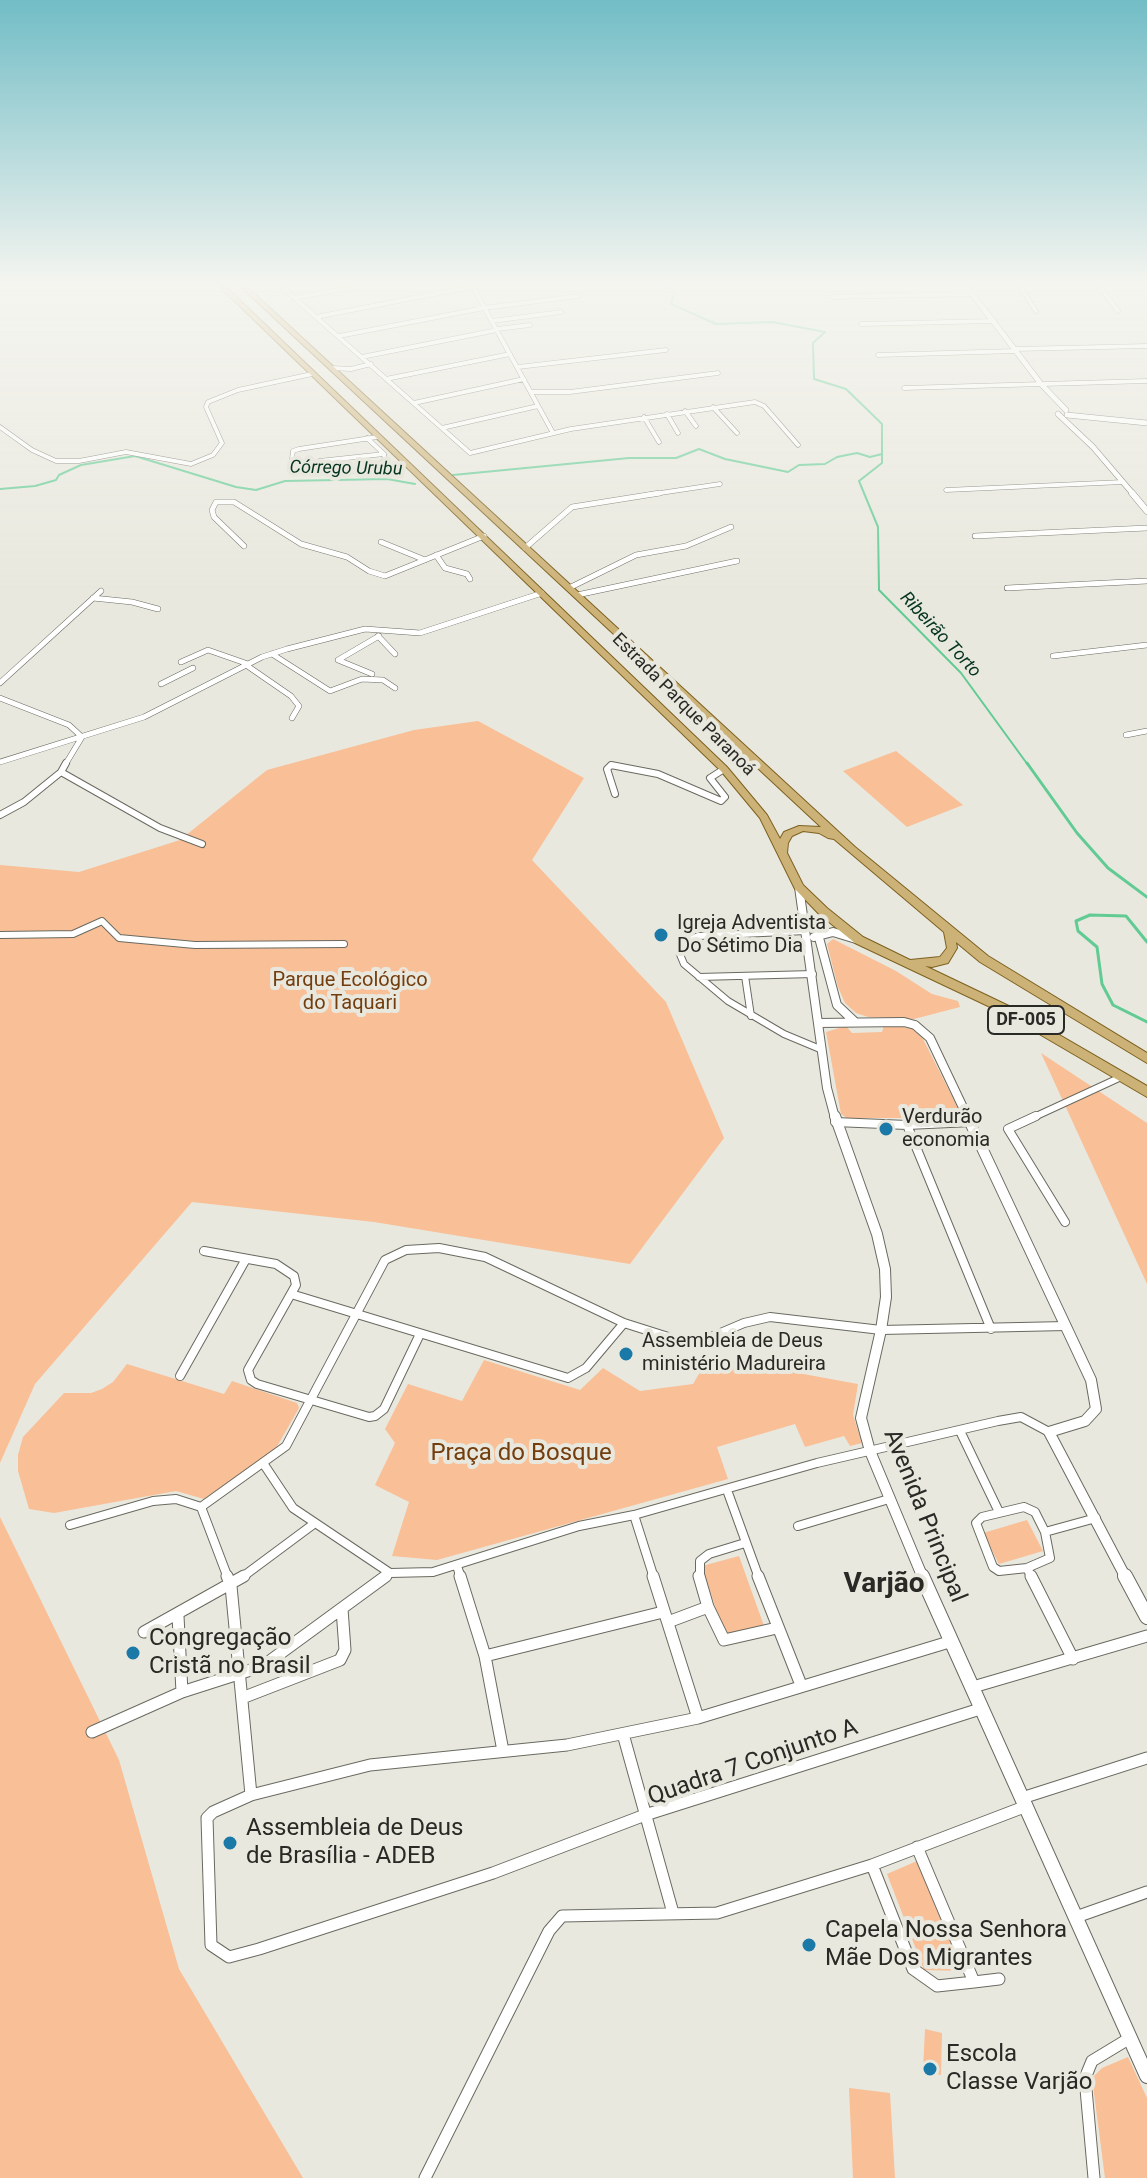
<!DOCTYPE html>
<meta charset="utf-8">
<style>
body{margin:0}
canvas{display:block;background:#e8e8de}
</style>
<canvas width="1147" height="2178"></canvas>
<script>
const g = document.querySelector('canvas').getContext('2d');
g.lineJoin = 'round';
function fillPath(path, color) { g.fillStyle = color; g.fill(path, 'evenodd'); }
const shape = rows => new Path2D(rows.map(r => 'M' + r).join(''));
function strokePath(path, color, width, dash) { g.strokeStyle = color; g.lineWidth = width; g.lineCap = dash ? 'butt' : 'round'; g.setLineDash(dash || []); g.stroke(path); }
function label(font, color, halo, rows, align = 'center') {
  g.font = font + ' Roboto,sans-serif'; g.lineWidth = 8; g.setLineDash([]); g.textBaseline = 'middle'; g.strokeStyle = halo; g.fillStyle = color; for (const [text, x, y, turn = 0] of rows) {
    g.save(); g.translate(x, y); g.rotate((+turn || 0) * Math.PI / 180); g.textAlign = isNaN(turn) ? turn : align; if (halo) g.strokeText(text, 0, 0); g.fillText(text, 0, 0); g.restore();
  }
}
const green = shape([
 [478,721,584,778,532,860,666,1002,724,1138,630,1264,374,1222,192,1202,35,1384,0,1463,0,865,79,872,180,840,267,770,414,730],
 [896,751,963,805,907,827,843,771],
 [833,939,896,971,932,994,958,1001,960,1007,914,1019,868,1017,856,1013,845,1003,838,987,827,944],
 [884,1025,911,1028,922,1037,961,1114,960,1118,847,1118,841,1114,826,1032,846,1026,852,1033,882,1032],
 [1041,1053,1147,1123,1147,1284],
 [484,1360,580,1390,603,1368,640,1391,693,1384,703,1367,732,1361,858,1384,853,1415,862,1443,850,1446,844,1436,805,1447,795,1424,717,1447,728,1479,437,1560,392,1556,409,1502,375,1485,395,1443,385,1429,408,1384,462,1401],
 [127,1364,224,1394,232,1381,297,1403,299,1408,275,1450,204,1499,176,1491,54,1513,29,1509,18,1471,18,1455,23,1437,64,1393,91,1393,102,1389,113,1382],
 [0,1517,119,1760,179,1969,303,2178,0,2178],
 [1027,1520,1043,1551,999,1564,983,1533],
 [739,1556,764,1626,725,1637,702,1566],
 [917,1861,963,1971,924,1970,887,1874],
 [925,2029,942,2033,941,2075,923,2071],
 [1128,2057,1147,2098,1147,2178,1105,2178,1092,2078,1102,2068],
 [849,2088,890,2093,895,2178,853,2178]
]);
const streamFar1 = shape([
 [667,287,675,289,671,304,716,324,772,322,825,332,813,343,814,379,846,389,882,424,882,463,859,481,878,527,879,590,961,673,1028,765],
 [453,475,629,458,676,458,699,449,725,459,788,472,799,465,825,464,837,457,857,453,870,457,882,454],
 [0,489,35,486,56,480,59,475,81,465,135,456,236,487,256,490,285,481,387,479,415,484]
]);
const stream = shape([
 [1027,763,1077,833,1108,868,1147,897],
 [1147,942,1126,916,1090,915,1076,921,1078,931,1097,947,1102,984,1113,1005,1147,1022]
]);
const minorFar4 = shape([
 [282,287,470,453,571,429,755,402,764,406,798,445],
 [473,287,553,433],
 [1020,287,1036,311],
 [1100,287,1118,311],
 [833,297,972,294],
 [294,298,354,287],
 [316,317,470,287],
 [492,321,561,312],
 [861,324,994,321],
 [497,329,530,325],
 [339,336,484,308,578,296],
 [1015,349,1147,346],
 [878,355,1016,351],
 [362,357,497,330],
 [518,367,666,350],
 [331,368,351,369,371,364],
 [386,379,510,354],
 [904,388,1147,381],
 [532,392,570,392,718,373],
 [414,403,524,379],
 [713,407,737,433],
 [685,411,696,426],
 [667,414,678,433],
 [644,417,659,442],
 [0,427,32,450,56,461,79,461,126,452,191,464,213,455,222,443,206,407,208,402,238,390,312,374],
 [442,428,538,406],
 [292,459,293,451,299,449,377,437],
 [319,461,384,454,367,438],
 [338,475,380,464,385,460,384,454],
 [946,490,1123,482],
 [647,495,720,484]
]);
const minorFar3 = shape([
 [975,536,1147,528],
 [381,542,425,560],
 [244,546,214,517,212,510,216,502,234,502,301,544,347,557,369,571,385,576,484,536],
 [525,548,572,507,660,493],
 [436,555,445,568,467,574,470,579],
 [569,588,636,555,686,546,731,527],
 [1007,588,1147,581],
 [577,595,737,561],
 [93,598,132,602,158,609],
 [378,636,395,654],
 [272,654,330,691,362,679,383,680,395,688],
 [1053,656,1147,645],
 [181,662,208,650,248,664],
 [246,665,291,696,299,706,292,718],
 [372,674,338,660,379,636],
 [0,683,101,591],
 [161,684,193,668],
 [0,698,69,725,82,737],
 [1126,735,1147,731],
 [0,762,144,717,262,657,287,649,365,629,420,633,542,593],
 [65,765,82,737]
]);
const minorFar2 = shape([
 [61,772,160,828,202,844],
 [615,794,607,769,611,765,658,774,721,801,725,797,710,778,724,769],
 [0,815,24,802,61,772,66,763],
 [806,931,698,936,681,944,679,952,684,964,728,1001,784,1034,820,1049],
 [0,935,73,934,102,921,119,938,195,945,344,944],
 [745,976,751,1016],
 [699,977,813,974],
 [1032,1118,1121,1077]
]);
const minorFar1 = shape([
 [1036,1116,1008,1129,1065,1222],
 [835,1122,907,1125,972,1122],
 [907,1125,991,1329],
 [204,1251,276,1264,294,1276,296,1285,248,1370,251,1380,257,1384,369,1417,375,1416,384,1409,420,1334],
 [291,1294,568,1378,586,1368,624,1323],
 [180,1376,246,1259],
 [960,1431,999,1512],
 [263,1463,293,1508,390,1573],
 [727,1490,759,1578],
 [201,1507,286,1446,385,1260,406,1250,439,1248,485,1257,624,1323,681,1341,704,1340,744,1323,770,1317,881,1330,1066,1326],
 [201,1507,228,1578],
 [1024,1507,1035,1512,1045,1532,1050,1558,1027,1568,999,1571,993,1567,976,1523,982,1517,1024,1507],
 [634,1515,654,1578],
 [70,1525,153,1501,176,1499,201,1507],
 [798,1526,889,1499],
 [1045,1532,1096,1518],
 [457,1566,461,1578],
 [1027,1568,1032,1578],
 [390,1573,433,1572,579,1526,634,1515,817,1463,998,1421,1021,1417,1049,1432],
 [241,1578,315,1523],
 [383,1578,390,1573],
 [700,1578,700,1561,709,1554,745,1543]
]);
const minor = shape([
 [227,1576,231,1586,251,1795],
 [460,1576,485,1656,503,1751],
 [653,1576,698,1718],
 [699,1576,708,1607,724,1640,777,1628],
 [758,1576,801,1685],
 [1031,1576,1073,1659],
 [178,1616,182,1692],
 [668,1622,708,1607],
 [144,1632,244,1576],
 [949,1642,698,1718,567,1745,370,1765,251,1795,213,1812,207,1818,211,1945,229,1957,259,1949,493,1873,645,1815,980,1709],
 [485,1656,663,1612],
 [973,1687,1147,1636],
 [242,1698,340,1660,345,1650,342,1609],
 [92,1732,182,1692,263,1666,386,1576],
 [623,1734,673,1913],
 [1022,1798,1147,1758],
 [917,1847,974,1982,999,1979],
 [872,1865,913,1969,937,1986,974,1982],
 [1076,1917,1147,1892],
 [425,2178,549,1931,562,1916,717,1913,872,1865,1024,1807],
 [1094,2178,1085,2078,1092,2061,1130,2038]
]);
const tertiaryFar4 = shape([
 [967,287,1041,384,1066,410],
 [1058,414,1093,447,1134,495],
 [1067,415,1147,423]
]);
const tertiaryFar3 = shape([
 [1132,493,1147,511]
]);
const tertiaryFar2 = shape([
 [799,887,827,1088,835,1118],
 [818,934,837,1005,855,1022],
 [814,937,833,932,856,939],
 [818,1023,904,1022,915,1025,930,1038,968,1118]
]);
const tertiaryFar1 = shape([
 [835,1116,877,1234,885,1269,886,1297,881,1330,861,1418,870,1451,923,1578],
 [967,1116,1091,1380,1096,1409,1085,1421,1049,1432,1126,1578]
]);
const tertiary = shape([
 [922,1576,1147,2076],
 [1125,1576,1147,1617]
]);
const primary = shape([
 [220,287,226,287,727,767,767,815,780,839,784,832,799,826,821,827,241,287,247,287,855,847,988,956,1147,1053,1147,1063,980,962,956,942,957,948,948,963,932,967,925,966,1013,1008,1147,1086,1147,1097,1005,1014,855,943,819,914,795,889,760,818,721,771,220,287],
 [803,831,819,833,828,838,834,839,944,932,947,948,940,957,910,960,863,937,827,908,803,885,787,853,788,843,792,836,803,831]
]);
const markers = [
 [661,935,8,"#1a79a6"],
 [886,1129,8,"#1a79a6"],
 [626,1354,8,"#1a79a6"],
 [133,1653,8,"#1a79a6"],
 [230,1843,8,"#1a79a6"],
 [809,1945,8,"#1a79a6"],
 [930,2069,8,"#1a79a6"]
];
const farWaternames = [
 ["Córrego Urubu",346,469,1],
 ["Ribeirão Torto",940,635,47]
];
const farStreetnames = [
 ["Estrada Parque Paranoá",683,705,45]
];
const shields = [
 [1026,1020,76]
];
const shieldNames = [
 ["DF-005",1026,1020]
];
const poiNames = [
 ["Igreja Adventista",677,924],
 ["Do Sétimo Dia",677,947],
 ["Verdurão",902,1118],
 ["economia",902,1141],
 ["Assembleia de Deus",642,1342],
 ["ministério Madureira",642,1365]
];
const parkNames = [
 ["Parque Ecológico",350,981],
 ["do Taquari",350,1004]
];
const nearParknames = [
 ["Praça do Bosque",521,1454]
];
const nearStreetnames = [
 ["Avenida Principal",924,1516,68],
 ["Quadra 7 Conjunto A",753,1763,-19]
];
const nearPoinames = [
 ["Congregação",149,1639],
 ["Cristã no Brasil",149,1667],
 ["Assembleia de Deus",246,1829],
 ["de Brasília - ADEB",246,1857],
 ["Capela Nossa Senhora",825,1931],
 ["Mãe Dos Migrantes",825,1959],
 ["Escola",946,2055],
 ["Classe Varjão",946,2083]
];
const nearQuarternames = [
 ["Varjão",884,1585]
];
fillPath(green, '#f9bf97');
strokePath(streamFar1, '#62cb94', 2);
strokePath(stream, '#62cb94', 3);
strokePath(minorFar4, '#6a6a61', 5);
strokePath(minorFar3, '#6a6a61', 6);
strokePath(minorFar2, '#6a6a61', 8);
strokePath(minorFar1, '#6a6a61', 10);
strokePath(minor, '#6a6a61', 13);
strokePath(tertiaryFar4, '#6a6a61', 6);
strokePath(tertiaryFar3, '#6a6a61', 7);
strokePath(tertiaryFar2, '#6a6a61', 10);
strokePath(tertiaryFar1, '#6a6a61', 12);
strokePath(tertiary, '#6a6a61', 16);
strokePath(primary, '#7e611f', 2);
strokePath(minorFar4, '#fff', 4);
strokePath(minorFar3, '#fff', 5);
strokePath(minorFar2, '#fff', 6);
strokePath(minorFar1, '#fff', 8);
strokePath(minor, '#fff', 11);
strokePath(tertiaryFar4, '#fff', 5);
strokePath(tertiaryFar3, '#fff', 6);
strokePath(tertiaryFar2, '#fff', 8);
strokePath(tertiaryFar1, '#fff', 10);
strokePath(tertiary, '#fff', 14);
fillPath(primary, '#cdb277');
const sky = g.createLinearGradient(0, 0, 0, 592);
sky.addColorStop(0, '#72bdc6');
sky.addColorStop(0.48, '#f5f5f0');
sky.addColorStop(1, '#f5f5f000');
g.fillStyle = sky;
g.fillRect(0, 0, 1147, 592);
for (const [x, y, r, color] of markers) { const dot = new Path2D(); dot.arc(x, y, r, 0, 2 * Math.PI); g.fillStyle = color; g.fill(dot); strokePath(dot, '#e8e8de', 3); }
label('italic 18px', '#05341f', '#e8e8de', farWaternames);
label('18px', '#292925', '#e8e8de', farStreetnames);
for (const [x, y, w] of shields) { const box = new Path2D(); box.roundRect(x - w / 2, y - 14, w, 28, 6); g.fillStyle = '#e8e8de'; g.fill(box); strokePath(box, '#292925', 2); }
label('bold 18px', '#292925', null, shieldNames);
label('20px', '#292925', '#e8e8de', poiNames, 'left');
label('20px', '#733d0e', '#e8e8de', parkNames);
label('24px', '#733d0e', '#e8e8de', nearParknames);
label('24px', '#292925', '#e8e8de', nearStreetnames);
label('24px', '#292925', '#e8e8de', nearPoinames, 'left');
label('bold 28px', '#292925', '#e8e8de', nearQuarternames);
</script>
